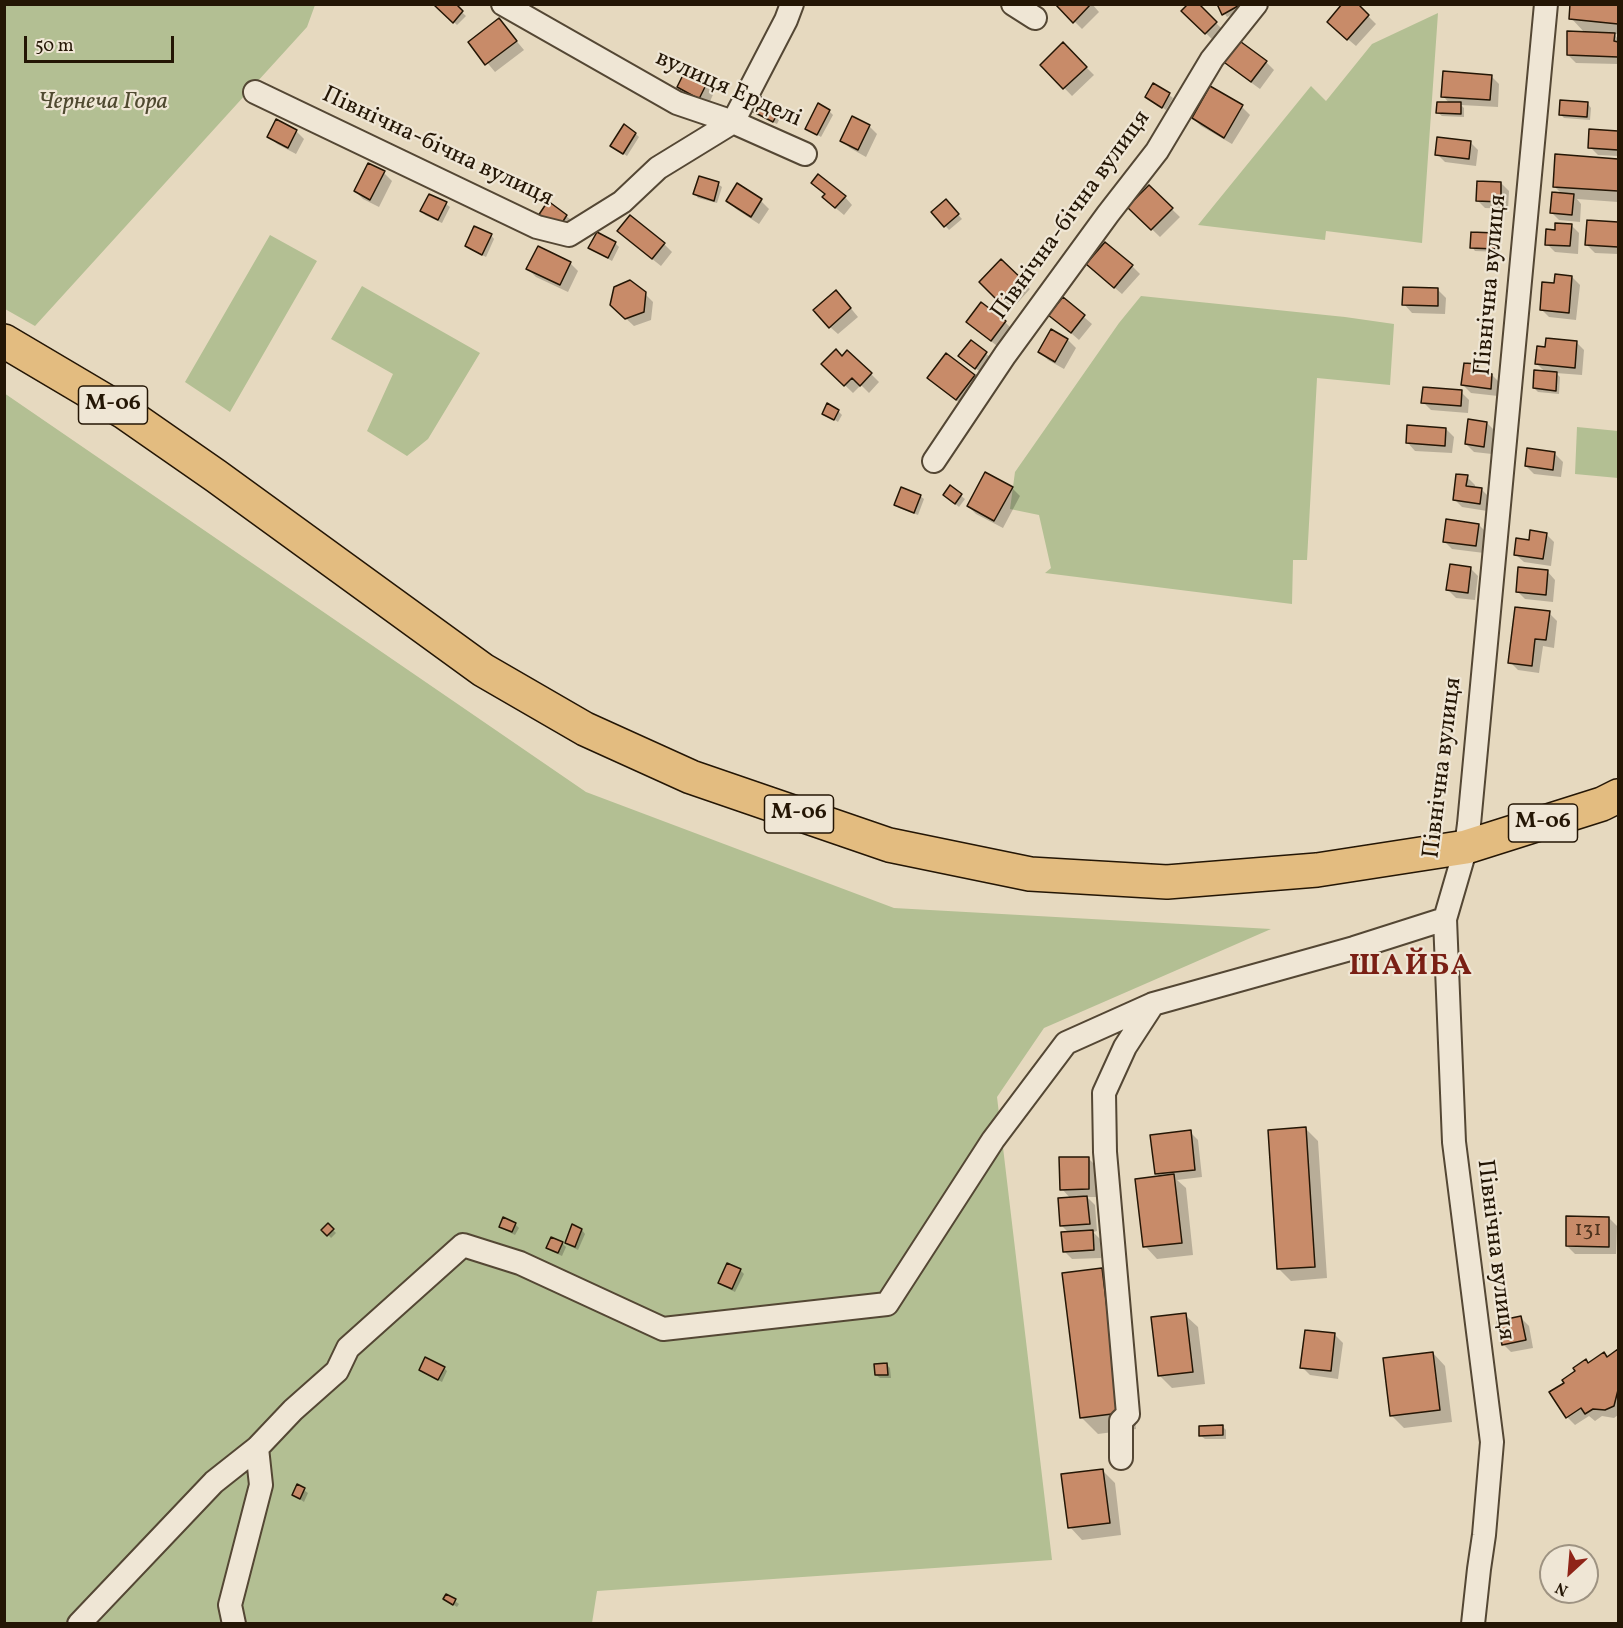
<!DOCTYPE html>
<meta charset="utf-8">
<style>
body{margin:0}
#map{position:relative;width:1623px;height:1628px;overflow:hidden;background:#e6d9bf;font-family:Vollkorn,serif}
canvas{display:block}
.frame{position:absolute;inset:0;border:6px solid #241605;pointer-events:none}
.north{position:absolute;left:1539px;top:1544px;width:60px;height:60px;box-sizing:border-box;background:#efe6d5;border:2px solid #9e9382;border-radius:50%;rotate:206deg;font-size:16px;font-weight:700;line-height:24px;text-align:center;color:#241605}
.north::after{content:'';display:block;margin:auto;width:21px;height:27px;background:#8f2418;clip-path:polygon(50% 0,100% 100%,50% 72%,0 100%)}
.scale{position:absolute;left:24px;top:36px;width:150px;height:27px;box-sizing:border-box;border:3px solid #241605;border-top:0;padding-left:8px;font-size:18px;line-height:21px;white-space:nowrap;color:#241605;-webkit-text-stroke:4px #efe6d5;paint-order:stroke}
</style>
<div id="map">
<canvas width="1623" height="1628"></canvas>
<div class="frame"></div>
<div class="north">N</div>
<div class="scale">50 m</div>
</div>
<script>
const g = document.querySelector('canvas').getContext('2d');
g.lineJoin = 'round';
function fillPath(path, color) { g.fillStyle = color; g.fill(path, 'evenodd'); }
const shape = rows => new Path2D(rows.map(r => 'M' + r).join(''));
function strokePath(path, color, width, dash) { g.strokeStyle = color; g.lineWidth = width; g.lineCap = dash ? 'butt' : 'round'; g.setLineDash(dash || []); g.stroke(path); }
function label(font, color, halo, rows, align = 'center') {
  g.font = font + ' Vollkorn,serif'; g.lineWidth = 4.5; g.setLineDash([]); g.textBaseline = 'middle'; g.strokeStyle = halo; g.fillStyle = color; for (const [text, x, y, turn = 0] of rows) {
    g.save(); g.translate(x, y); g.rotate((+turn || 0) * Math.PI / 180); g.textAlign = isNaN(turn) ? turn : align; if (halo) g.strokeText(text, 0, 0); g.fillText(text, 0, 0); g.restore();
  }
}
const green = shape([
 [5,5,315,5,307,27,35,326,5,309],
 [1438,13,1422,243,1326,231,1325,240,1198,225,1311,86,1326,101,1372,44],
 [270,235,317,261,230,412,185,382],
 [362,286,480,353,428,439,407,456,367,431,393,374,331,339],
 [1141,296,1345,317,1394,324,1390,385,1317,378,1307,560,1293,560,1292,604,1045,573,1051,568,1039,515,1010,509,1015,472,1119,323],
 [4,393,586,792,894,908,1271,929,1044,1028,997,1097,1052,1560,597,1591,592,1623,5,1623],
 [1577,427,1618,431,1618,478,1575,474]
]);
const shadow = shape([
 [453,4,466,16,457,25,436,5],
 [1057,4,1092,4,1099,12,1082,29],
 [1197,4,1224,31,1214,41,1183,11],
 [1218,4,1238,4,1241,10,1227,17],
 [1572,4,1618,4,1618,34,1614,34,1618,39,1618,64,1576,63,1568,55,1585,33,1571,18],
 [1368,16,1376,24,1356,46,1337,30],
 [499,20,524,50,495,72,470,42],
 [1063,44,1094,75,1072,96,1042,65],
 [1223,60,1266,62,1274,70,1260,89,1231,68],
 [686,71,707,82,715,90,708,106,686,95,678,87],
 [1491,76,1499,84,1498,107,1461,105,1464,108,1464,117,1442,116,1438,113,1450,104,1443,96],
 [1169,95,1173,98,1166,110,1147,97],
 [1588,104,1591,108,1590,120,1564,118,1560,114],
 [1242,107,1250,115,1232,144,1201,126,1193,118],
 [780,108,783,112,777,124,757,115,754,111],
 [829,111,833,115,821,137,806,128],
 [869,126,877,134,866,157,850,148,842,140],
 [296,131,304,139,296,154,277,144,269,136],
 [1591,131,1618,132,1618,156,1598,155,1590,147],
 [636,134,639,137,627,156,612,146],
 [1470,142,1478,150,1476,166,1445,162,1437,154],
 [1556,156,1618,160,1618,202,1577,199,1581,204,1580,222,1559,220,1551,212,1563,195,1554,186],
 [384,173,392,181,379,207,363,199,355,191],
 [813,183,845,197,852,205,844,215,832,205,826,195],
 [1501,183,1509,191,1508,209,1485,208,1477,200],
 [718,184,722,187,717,203,698,198,695,194],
 [738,185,761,201,769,209,759,224,736,209,728,201],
 [1149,187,1180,217,1160,237,1129,207],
 [946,201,962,219,949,230,933,212],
 [548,203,570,219,562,231],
 [446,204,450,207,442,223,425,215,422,211],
 [1588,222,1618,224,1618,254,1595,253,1587,245],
 [1571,225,1579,233,1578,254,1555,252,1547,244,1556,232],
 [1496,234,1499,238,1499,252,1475,251,1472,247],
 [491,235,494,239,486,257,470,249,466,246],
 [627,239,664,244,672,252,661,266],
 [615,243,619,247,612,261,594,251,590,248],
 [1001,261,1030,289,1010,311,981,282],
 [570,263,578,271,568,292,536,277,528,269],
 [1132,266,1140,274,1122,294,1096,272],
 [1572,277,1580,285,1576,320,1549,317,1541,309,1556,285],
 [1438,290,1446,298,1445,314,1412,313,1404,304],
 [645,294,653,302,651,320,634,326,620,313],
 [1063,299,1092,324,1079,340,1050,315],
 [844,300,858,317,838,334,830,327],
 [968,322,1005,322,1013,330,1000,348,976,330],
 [1052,331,1068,340,1076,348,1064,369,1048,360,1040,352],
 [971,342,990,357,979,371,964,359],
 [1576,342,1584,350,1582,375,1556,373,1560,377,1559,394,1538,392,1534,388,1545,372,1537,364,1547,348],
 [842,358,871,374,879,382,869,393,861,385,853,393,823,364],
 [1477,366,1486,374,1492,375,1500,383,1498,396,1471,393,1463,385],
 [974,376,981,384,965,407,937,386,929,378],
 [1461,392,1469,400,1468,413,1431,410,1423,402],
 [838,411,842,415,838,422,824,413],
 [1487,423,1495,431,1492,454,1474,452,1466,444],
 [1446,429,1454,437,1452,453,1415,451,1407,442],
 [1555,454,1563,462,1561,477,1534,474,1526,466],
 [1467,477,1475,485,1475,488,1481,489,1489,497,1487,511,1462,507,1454,499],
 [950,487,965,499,959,507,948,498],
 [1012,488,1020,496,1003,528,976,514,968,506],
 [920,496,924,499,918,515,899,508,896,505],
 [1479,525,1487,533,1484,553,1452,549,1444,541],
 [1546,534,1554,542,1551,566,1524,562,1515,554,1530,542],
 [1470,568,1478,576,1475,600,1456,598,1448,590],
 [1547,571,1555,580,1553,602,1525,599,1517,591],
 [1549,613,1557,621,1554,648,1543,646,1539,673,1518,670,1510,662],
 [1306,1129,1318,1141,1327,1278,1291,1281,1278,1268],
 [1190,1132,1198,1140,1202,1177,1177,1180,1186,1188,1193,1255,1157,1259,1145,1246,1160,1177,1156,1173],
 [1088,1158,1096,1166,1097,1197,1087,1197,1095,1205,1097,1231,1093,1232,1100,1239,1101,1258,1072,1259,1064,1251,1069,1233,1062,1226,1071,1199,1062,1189],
 [1609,1218,1617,1226,1616,1254,1575,1254,1567,1246],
 [515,1224,519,1228,515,1235,505,1230,501,1226],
 [328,1225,336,1233,331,1238,324,1230],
 [582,1230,585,1234,578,1250,570,1246,566,1243],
 [562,1243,566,1247,562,1256,551,1251,548,1247],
 [1102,1269,1118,1286,1136,1429,1098,1434,1081,1417],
 [740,1270,744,1274,735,1292,723,1286,720,1283],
 [1185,1315,1198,1327,1205,1384,1172,1388,1159,1375],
 [1521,1318,1529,1326,1533,1348,1511,1352,1503,1344],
 [1335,1335,1343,1343,1338,1379,1310,1375,1302,1367],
 [1618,1351,1618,1415,1614,1418,1602,1416,1595,1421,1589,1416,1575,1425,1567,1417,1589,1365,1608,1358],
 [1433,1353,1445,1366,1452,1422,1404,1428,1391,1415],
 [887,1365,890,1368,891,1378,880,1378,876,1375],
 [444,1368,447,1371,442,1382,424,1373,421,1370],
 [1222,1426,1226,1430,1226,1439,1205,1439,1201,1436],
 [1102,1470,1115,1483,1121,1535,1082,1540,1070,1527],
 [298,1486,308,1493,304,1502,294,1495],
 [447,1596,459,1604,457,1607,445,1599]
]);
const building = shape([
 [435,4,456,4,463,11,453,23,434,5,435,4],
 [1055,4,1091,4,1073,23,1055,4],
 [1188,4,1199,4,1217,22,1205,34,1181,11,1188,4],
 [1217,4,1237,4,1238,6,1222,15,1217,4],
 [1342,4,1358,4,1369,15,1347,40,1327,22,1342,4],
 [1570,4,1618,4,1618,24,1569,19,1570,4],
 [499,18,517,41,485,65,468,42,499,18],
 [1567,31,1615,33,1614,41,1618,42,1618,57,1567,55,1567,31],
 [1237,39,1267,61,1251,82,1221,60,1237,39],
 [1063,42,1087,67,1063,89,1040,65,1063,42],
 [686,69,708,81,699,99,677,87,686,69],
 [1443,71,1492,75,1490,100,1441,97,1443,71],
 [1153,83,1170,93,1162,108,1145,97,1153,83],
 [1210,86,1243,105,1224,138,1192,118,1210,86],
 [759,96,781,107,773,122,752,111,759,96],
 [1560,100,1588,102,1587,117,1559,115,1560,100],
 [1437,102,1461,102,1461,114,1436,113,1437,102],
 [818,103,830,110,817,135,805,129,818,103],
 [852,116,870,125,858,150,840,141,852,116],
 [276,119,297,130,288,148,267,137,276,119],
 [624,124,636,133,623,154,610,146,624,124],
 [1589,129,1618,131,1618,150,1588,148,1589,129],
 [1437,137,1471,141,1469,159,1435,155,1437,137],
 [1555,154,1618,159,1618,191,1553,187,1555,154],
 [368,163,385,171,370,200,354,191,368,163],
 [818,174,846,196,835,208,822,197,825,194,811,183,818,174],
 [699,176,719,182,714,201,693,194,699,176],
 [1477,181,1501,182,1501,202,1476,201,1477,181],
 [737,183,762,199,751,217,726,201,737,183],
 [1149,185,1173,208,1151,230,1127,207,1149,185],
 [1552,192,1574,194,1572,215,1550,213,1552,192],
 [429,194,447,202,438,220,420,211,429,194],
 [946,199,959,214,944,227,931,212,946,199],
 [548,201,567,215,558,229,538,216,548,201],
 [630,215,665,243,652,259,617,231,630,215],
 [1587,220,1618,222,1618,247,1585,245,1587,220],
 [1555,223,1572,224,1570,246,1545,245,1546,229,1555,230,1555,223],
 [474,226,492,234,482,255,465,246,474,226],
 [597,232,616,242,608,258,588,248,597,232],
 [1471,232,1496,233,1496,249,1470,248,1471,232],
 [1105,242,1133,265,1114,288,1086,264,1105,242],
 [538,246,571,262,560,285,526,269,538,246],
 [1001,259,1024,281,1001,304,979,282,1001,259],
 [1555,274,1572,276,1569,313,1540,310,1542,282,1554,283,1555,274],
 [630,280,646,292,644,312,625,319,610,305,614,287,630,280],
 [1403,287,1438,288,1438,306,1402,305,1403,287],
 [836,290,851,308,829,328,813,310,836,290],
 [1063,297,1085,315,1071,333,1048,315,1063,297],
 [981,302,1006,321,991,341,966,322,981,302],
 [1051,329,1068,339,1055,362,1038,352,1051,329],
 [1546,338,1577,341,1575,368,1535,364,1537,346,1545,347,1546,338],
 [971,340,987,352,975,369,958,356,971,340],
 [836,349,842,356,847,350,872,373,860,386,852,378,844,386,821,364,836,349],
 [946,353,975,375,956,400,927,378,946,353],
 [1464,363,1478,364,1477,372,1492,374,1491,389,1461,385,1464,363],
 [1534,370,1557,372,1556,391,1533,388,1534,370],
 [1423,387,1462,390,1461,406,1421,403,1423,387],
 [827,403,839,410,834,420,822,414,827,403],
 [1468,419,1487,422,1484,447,1465,444,1468,419],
 [1407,425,1446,428,1445,446,1406,443,1407,425],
 [1527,448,1555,452,1553,470,1525,466,1527,448],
 [985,472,1013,487,994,521,967,506,985,472],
 [1456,474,1468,475,1466,486,1482,488,1480,504,1453,500,1456,474],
 [950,485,962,494,955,504,943,495,950,485],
 [901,487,921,495,914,513,894,505,901,487],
 [1446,519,1479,524,1476,546,1443,542,1446,519],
 [1530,530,1547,533,1543,559,1514,555,1516,538,1529,540,1530,530],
 [1450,564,1471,567,1468,593,1446,590,1450,564],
 [1518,567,1548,570,1546,595,1516,592,1518,567],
 [1515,607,1550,611,1546,640,1535,639,1532,666,1508,663,1515,607],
 [1306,1127,1315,1267,1277,1269,1268,1130,1306,1127],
 [1191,1130,1195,1170,1155,1174,1150,1135,1191,1130],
 [1059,1157,1089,1157,1089,1189,1060,1190,1059,1157],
 [1174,1174,1182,1243,1143,1247,1135,1179,1174,1174],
 [1087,1196,1090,1224,1060,1226,1058,1198,1087,1196],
 [1566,1216,1609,1217,1609,1247,1566,1246,1566,1216],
 [503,1217,516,1223,512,1232,499,1227,503,1217],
 [328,1223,334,1229,327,1236,321,1230,328,1223],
 [572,1224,582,1229,575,1247,565,1243,572,1224],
 [1093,1230,1094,1250,1063,1252,1061,1232,1093,1230],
 [551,1237,563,1242,558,1253,546,1248,551,1237],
 [727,1263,741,1269,732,1289,718,1283,727,1263],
 [1102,1268,1120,1413,1080,1418,1062,1273,1102,1268],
 [1186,1313,1193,1372,1158,1376,1151,1317,1186,1313],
 [1521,1316,1526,1340,1502,1345,1497,1321,1521,1316],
 [1305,1330,1335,1333,1331,1371,1300,1368,1305,1330],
 [1618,1349,1618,1390,1614,1406,1605,1410,1593,1409,1585,1414,1581,1408,1566,1418,1549,1392,1564,1383,1562,1380,1575,1371,1573,1368,1586,1359,1588,1363,1604,1352,1607,1357,1618,1349],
 [1433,1352,1440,1410,1390,1416,1383,1358,1433,1352],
 [425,1357,445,1367,438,1380,419,1370,425,1357],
 [887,1363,888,1375,875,1375,874,1364,887,1363],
 [1223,1425,1223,1435,1199,1436,1199,1426,1223,1425],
 [1103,1469,1110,1523,1068,1528,1061,1474,1103,1469],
 [297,1484,305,1488,300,1499,292,1495,297,1484],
 [446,1594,456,1599,453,1605,443,1599,446,1594]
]);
const minor = shape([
 [503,4,677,103,733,122,805,154],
 [1013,4,1035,18],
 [255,92,537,227,569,235,622,202,658,168,733,122,786,20,792,4],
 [934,461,1005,355,1108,214,1157,151,1212,59,1256,4],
 [1121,1458,1121,1421,1128,1414,1105,1152,1104,1093,1125,1047,1153,1004],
 [79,1624,214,1482,257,1448,293,1410,337,1371,348,1348,463,1245,520,1263,663,1329,887,1304,993,1140,1066,1043,1153,1004,1354,948,1445,919],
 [234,1624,230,1605,261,1485,257,1448],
 [1473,1624,1479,1569,1484,1535,1492,1442,1454,1142,1445,919,1466,847,1469,824,1546,4]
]);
const highway = shape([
 [4,341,124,412,216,476,483,670,585,729,691,777,889,845,1030,874,1167,882,1317,870,1466,847,1602,804,1618,796]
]);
const numberNames = [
 ["131",1588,1231]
];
const shields = [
 [113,405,69],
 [799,814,69],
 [1543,823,69]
];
const shieldNames = [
 ["М-06",113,405],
 ["М-06",799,814],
 ["М-06",1543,823]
];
const streetNames = [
 ["вулиця Ерделі",728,90,24],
 ["Північна-бічна вулиця",437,148,25],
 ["Північна-бічна вулиця",1072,216,-54],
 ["Північна вулиця",1492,285,-85],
 ["Північна вулиця",1444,768,-83],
 ["Північна вулиця",1494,1250,83]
];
const parkNames = [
 ["Чернеча Гора",103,104]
];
const districtNames = [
 ["ШАЙБА",1411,968]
];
fillPath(green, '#b3bf93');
fillPath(shadow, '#0003');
fillPath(building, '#c88b69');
strokePath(building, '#241605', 1.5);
strokePath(minor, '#544734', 26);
strokePath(highway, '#241605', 36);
strokePath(minor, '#efe6d5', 22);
strokePath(highway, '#e3bc80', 33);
label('21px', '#4d331e', null, numberNames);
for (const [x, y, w] of shields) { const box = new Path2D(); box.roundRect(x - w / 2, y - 19, w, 38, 4.5); g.fillStyle = '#efe6d5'; g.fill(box); strokePath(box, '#241605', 1.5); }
label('bold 22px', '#241605', null, shieldNames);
label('24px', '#241605', '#efe6d5', streetNames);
label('italic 24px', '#4f4930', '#efe6d5', parkNames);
g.letterSpacing = '1.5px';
label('bold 30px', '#7a1f14', '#efe6d5', districtNames);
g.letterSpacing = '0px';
</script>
